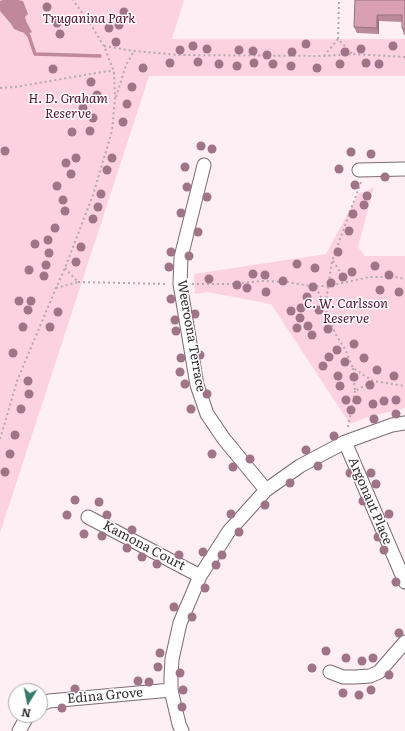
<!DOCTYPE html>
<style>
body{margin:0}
#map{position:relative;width:405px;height:731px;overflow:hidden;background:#fdeff3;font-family:Literata,serif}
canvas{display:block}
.north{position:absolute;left:8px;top:683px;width:40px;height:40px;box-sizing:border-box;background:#fff;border:1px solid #aeabac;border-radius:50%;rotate:190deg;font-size:11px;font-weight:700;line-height:16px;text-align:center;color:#342e30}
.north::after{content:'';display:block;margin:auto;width:14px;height:18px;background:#37796a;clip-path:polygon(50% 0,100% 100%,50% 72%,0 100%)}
</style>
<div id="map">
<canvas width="405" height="731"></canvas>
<div class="north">N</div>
</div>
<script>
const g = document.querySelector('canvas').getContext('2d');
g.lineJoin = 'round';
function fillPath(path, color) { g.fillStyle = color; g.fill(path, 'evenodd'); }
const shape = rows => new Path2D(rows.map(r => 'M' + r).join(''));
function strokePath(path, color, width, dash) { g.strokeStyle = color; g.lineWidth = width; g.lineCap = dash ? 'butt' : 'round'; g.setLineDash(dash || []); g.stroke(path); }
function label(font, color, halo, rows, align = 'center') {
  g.font = font + ' Literata,serif'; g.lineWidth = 3; g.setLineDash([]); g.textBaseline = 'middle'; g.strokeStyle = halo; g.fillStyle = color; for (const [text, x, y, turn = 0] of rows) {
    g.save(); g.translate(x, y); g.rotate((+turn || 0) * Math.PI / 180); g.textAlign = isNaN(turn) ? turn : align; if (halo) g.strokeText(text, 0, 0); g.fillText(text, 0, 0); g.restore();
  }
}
const green = shape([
 [0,0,184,0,172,39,405,39,405,76,149,76,0,533],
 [374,187,358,247,365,256,405,256,405,408,368,417,350,424,271,304,208,292,195,294,194,274,326,254,359,193,365,192]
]);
const water = shape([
 [3,0,18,0,23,1,28,14,25,17,26,21,32,32,30,33,21,32,14,29,11,24,0,11,0,1]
]);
const stream = shape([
 [23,29,29,36,35,54,100,56]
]);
const path = shape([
 [338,39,339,0],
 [104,46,134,51,179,55,324,56,353,54,405,57],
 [324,56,338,39,352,54],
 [0,88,15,87,108,71,114,72],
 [116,97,126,65,134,51],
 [361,182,332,261,325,308,335,333,345,349,353,368,373,381,405,386],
 [333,261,347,282],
 [78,282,167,284],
 [192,284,231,284,263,281,287,282,310,286,329,286,369,277,395,277,405,279],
 [316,287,325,306],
 [56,288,78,282,65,268],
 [353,368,355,391,373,381],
 [348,427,355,391],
 [0,439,17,381,56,288,65,268,93,195,112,131,115,98,114,72,104,46,91,25,73,0]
]);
const street = shape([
 [204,165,181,257,180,284,197,385,207,414,224,439,266,490],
 [359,170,405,169],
 [345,442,405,582],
 [88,517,200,576],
 [330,672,343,677,355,677,370,676,379,672,405,642],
 [40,705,49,701,171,690],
 [19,731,28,715],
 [182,731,179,724,171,690,171,676,172,659,180,623,200,576,229,531,266,490,300,466,345,442,392,425,405,423]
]);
const trees = [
 [47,7],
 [124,12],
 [57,23],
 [119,25],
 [109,28],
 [60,34],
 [116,42],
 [306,44],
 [193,46],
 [393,46],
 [207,49],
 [361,49],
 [180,50],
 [239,50],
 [253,51],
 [292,52],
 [345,52],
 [267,55],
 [198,62],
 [170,63],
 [254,63],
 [366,63],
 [219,64],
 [273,64],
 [340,64],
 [379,64],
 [237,66],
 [291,66],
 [143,68],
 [317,68],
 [53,69],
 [91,82],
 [132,87],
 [97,95],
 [127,104],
 [83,108],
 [93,118],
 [123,122],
 [90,131],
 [72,132],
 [201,146],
 [212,149],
 [5,151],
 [351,152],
 [371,154],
 [76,158],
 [112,158],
 [66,163],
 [185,167],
 [339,169],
 [107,170],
 [71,174],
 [385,177],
 [355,185],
 [57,186],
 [187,187],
 [101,194],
 [367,196],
 [207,197],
 [63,200],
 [364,205],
 [98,207],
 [65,211],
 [181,213],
 [353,214],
 [93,219],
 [55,228],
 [349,231],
 [198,232],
 [48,240],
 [35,244],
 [81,247],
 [171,252],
 [338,252],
 [49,253],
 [189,256],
 [76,262],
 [297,264],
 [46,265],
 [375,266],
 [169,267],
 [315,268],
 [29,270],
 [352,272],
 [253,274],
 [265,275],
 [389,275],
 [44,276],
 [343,277],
 [209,279],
 [283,281],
 [331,283],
 [237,285],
 [313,287],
 [247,288],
 [380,290],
 [266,292],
 [399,292],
 [307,297],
 [171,299],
 [19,301],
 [31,301],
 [301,308],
 [28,310],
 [319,310],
 [291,311],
 [58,312],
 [195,314],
 [300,318],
 [175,320],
 [308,326],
 [23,327],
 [50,327],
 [297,328],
 [328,329],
 [176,331],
 [312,335],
 [354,344],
 [337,350],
 [13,353],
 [200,355],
 [329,357],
 [181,358],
 [364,358],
 [345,362],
 [323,366],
 [377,370],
 [180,372],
 [338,376],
 [394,376],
 [354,377],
 [28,381],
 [185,384],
 [370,385],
 [340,386],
 [29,394],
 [207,394],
 [346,400],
 [357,400],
 [396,400],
 [384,401],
 [373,404],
 [21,409],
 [191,409],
 [351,410],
 [396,414],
 [374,419],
 [15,435],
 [334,436],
 [306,450],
 [10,454],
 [212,454],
 [250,459],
 [318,466],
 [233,467],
 [5,472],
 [350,473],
 [371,473],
 [290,483],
 [376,484],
 [75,500],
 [363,501],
 [99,502],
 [265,505],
 [231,514],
 [389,514],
 [67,515],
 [107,515],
 [132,530],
 [239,532],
 [84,534],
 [102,536],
 [378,537],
 [127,548],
 [384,550],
 [203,552],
 [179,555],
 [222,555],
 [142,557],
 [157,564],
 [216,565],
 [396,582],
 [205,588],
 [174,607],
 [192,617],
 [399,633],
 [326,651],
 [160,653],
 [346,658],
 [373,658],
 [362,661],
 [158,667],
 [312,668],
 [180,673],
 [389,675],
 [138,681],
 [149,682],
 [75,689],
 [183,690],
 [371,690],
 [343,693],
 [359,695],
 [182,707],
 [62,708]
];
const wall = shape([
 [405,0,405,35,404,35,402,28,402,22,379,21,379,34,357,33,354,27]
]);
const shadedWall = shape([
 [377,15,379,21,379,34,377,28]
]);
const building = shape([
 [355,0,405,0,405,29,402,28,402,15,377,15,377,28,354,27,355,0]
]);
const parkNames = [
 ["Truganina Park",89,19],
 ["H. D. Graham",68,99],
 ["Reserve",68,114],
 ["C. W. Carlsson",346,304],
 ["Reserve",346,319]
];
const streetNames = [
 ["Weeroona Terrace",191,336,80],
 ["Argonaut Place",370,501,67],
 ["Kamona Court",144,546,28],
 ["Edina Grove",105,696,-5]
];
fillPath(green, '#fdd2e0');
fillPath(water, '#bf889b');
strokePath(stream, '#bf889b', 3.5);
strokePath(street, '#7a6b70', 15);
strokePath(path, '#b3a8ab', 2, [2, 3]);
strokePath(street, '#fff', 13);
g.fillStyle = '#a07487';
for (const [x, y] of trees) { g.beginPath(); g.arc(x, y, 4.5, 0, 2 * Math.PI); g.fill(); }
fillPath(wall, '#bb8a9a');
fillPath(shadedWall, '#98707d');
fillPath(building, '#d9a0b3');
strokePath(building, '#98707d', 1);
label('italic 13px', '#530f2f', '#fff', parkNames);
label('13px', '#342e30', '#fff', streetNames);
</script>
